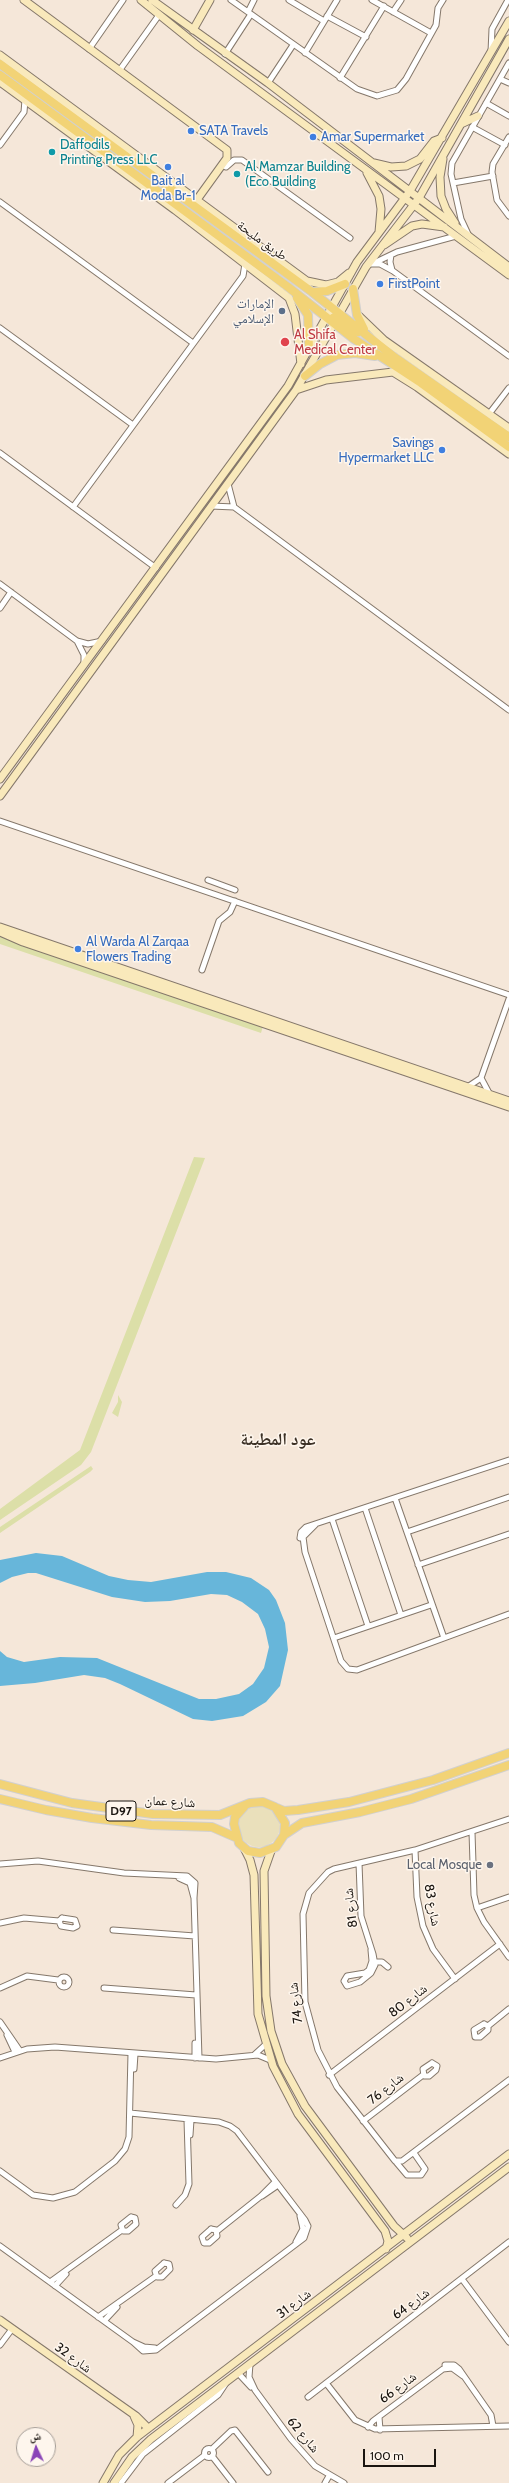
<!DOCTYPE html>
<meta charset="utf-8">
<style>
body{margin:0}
#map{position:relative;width:509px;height:2483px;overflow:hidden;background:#f5e7d9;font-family:Cabin,"Noto Naskh Arabic",sans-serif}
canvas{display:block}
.north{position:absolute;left:16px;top:2427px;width:40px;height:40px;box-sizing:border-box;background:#fef6ed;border:1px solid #a39c95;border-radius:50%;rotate:356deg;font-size:11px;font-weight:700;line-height:16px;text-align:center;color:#1a1510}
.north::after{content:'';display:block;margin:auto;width:14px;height:18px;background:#8944b7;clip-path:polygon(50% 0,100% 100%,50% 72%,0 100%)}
.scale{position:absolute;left:363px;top:2449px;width:73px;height:18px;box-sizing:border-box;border:2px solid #1a1510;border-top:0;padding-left:5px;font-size:12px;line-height:14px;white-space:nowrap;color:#1a1510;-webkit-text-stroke:3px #fef6ed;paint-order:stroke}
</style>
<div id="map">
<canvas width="509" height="2483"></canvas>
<div class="north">ش</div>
<div class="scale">100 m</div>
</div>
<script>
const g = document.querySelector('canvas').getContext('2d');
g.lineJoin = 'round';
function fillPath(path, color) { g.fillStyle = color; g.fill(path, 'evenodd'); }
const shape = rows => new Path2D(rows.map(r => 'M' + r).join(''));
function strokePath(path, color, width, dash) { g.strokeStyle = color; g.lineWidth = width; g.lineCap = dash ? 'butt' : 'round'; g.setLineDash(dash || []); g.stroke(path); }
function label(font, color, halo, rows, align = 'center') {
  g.font = font + ' Cabin,"Noto Naskh Arabic",sans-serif'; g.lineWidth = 3; g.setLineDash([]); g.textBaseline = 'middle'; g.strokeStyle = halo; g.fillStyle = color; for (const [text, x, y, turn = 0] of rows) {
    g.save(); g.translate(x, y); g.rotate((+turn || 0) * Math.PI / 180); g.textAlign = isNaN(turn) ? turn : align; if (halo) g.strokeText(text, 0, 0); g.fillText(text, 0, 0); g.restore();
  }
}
const green = shape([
 [0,936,263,1026,261,1033,0,944],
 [194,1157,205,1158,91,1452,81,1465,0,1520,0,1509,80,1450],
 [118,1395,122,1402,118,1417,112,1413,118,1402],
 [91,1466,93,1469,90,1472,0,1533,0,1527]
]);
const sand = shape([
 '238 1826a21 21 0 1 1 42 0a21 21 0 1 1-42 0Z'
]);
const water = shape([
 [36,1553,62,1556,109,1576,128,1580,151,1582,207,1572,226,1572,251,1578,269,1590,276,1600,285,1623,288,1650,280,1686,266,1702,243,1716,212,1721,193,1719,120,1684,105,1678,84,1675,35,1683,0,1686,0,1651,7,1657,24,1662,60,1657,97,1658,199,1699,216,1699,239,1694,253,1684,264,1668,269,1647,265,1629,258,1614,242,1602,227,1595,211,1594,170,1601,145,1602,112,1597,36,1573,28,1573,12,1577,0,1583,0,1560]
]);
const street = shape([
 [231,0,357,89,377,96,397,90,406,79,436,25,438,8,443,0],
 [289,0,324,21],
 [372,0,431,33],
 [248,12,254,0],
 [393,12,401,0],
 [327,16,366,37],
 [89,49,123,0],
 [491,52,492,29,508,0],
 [305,53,337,0],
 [225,54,251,14],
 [119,71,159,15],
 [340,78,384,6],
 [500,79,509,83],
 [268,83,293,45],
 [486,103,509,116],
 [472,127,505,145],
 [509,137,493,164,492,172,497,200,509,216],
 [0,145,24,112,25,100],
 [222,165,226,167,234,160,242,160,350,238],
 [453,183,493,176],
 [0,202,193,343],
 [468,234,461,219,451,174,452,163,509,63],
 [391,255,390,262,392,270],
 [374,263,397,252,456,236],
 [371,264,380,264,393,271,509,356],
 [0,328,133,425],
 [489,414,509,388],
 [0,453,156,568],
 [228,484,234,507],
 [211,506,234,507,509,710],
 [73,507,243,276,245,264],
 [0,584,77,641,88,644,102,641],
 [0,608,11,592],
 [77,641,84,655,84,665],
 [0,821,509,995],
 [208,880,235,890],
 [202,970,219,921,230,912,235,901],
 [481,1078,489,1093],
 [469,1086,481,1078,509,999],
 [395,1498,444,1638],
 [365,1508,401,1615],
 [332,1519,368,1626],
 [315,1525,303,1537,305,1552,341,1661,348,1669,357,1670,509,1614],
 [407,1532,509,1497],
 [300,1538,301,1532,306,1527,509,1460],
 [418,1565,509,1534],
 [334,1638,431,1605],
 [509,1819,415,1850,334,1869,328,1872,309,1893,303,1914,305,2002,318,2050,337,2087,395,2161,402,2161,509,2080],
 [472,1832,474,1895,477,1908,484,1922,509,1957],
 [415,1850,417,1897,423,1926,433,1949,455,1979],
 [359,1863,361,1916,373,1954,375,1965,371,1973,360,1982,347,1986,344,1981,347,1976,365,1973,369,1970,372,1961,371,1950],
 [0,1864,38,1861,124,1873,187,1876,195,1883,194,1898],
 [179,1878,190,1883,194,1898,199,2058],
 [477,1908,509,1897],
 [62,1918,75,1920,77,1926,73,1928,61,1926,59,1921,62,1918],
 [0,1923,24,1918,59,1921],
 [113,1930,195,1936],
 [375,1962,382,1962,388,1967],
 '59 1982a5 5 0 1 1 10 0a5 5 0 1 1-10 0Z',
 [0,1988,27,1976,58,1980],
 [104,1988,196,1995],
 [0,2022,20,2051],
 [484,2024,488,2026,488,2030,480,2037,475,2037,474,2030,484,2024],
 [488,2026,509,2009],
 [7,2035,15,2052],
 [254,2055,265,2045],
 [0,2058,27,2049,55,2047,216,2059,258,2055,270,2060],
 [195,2058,195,2043],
 [432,2063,437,2066,436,2070,429,2076,424,2076,423,2069,432,2063],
 [134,2069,135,2054],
 [329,2075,500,1944],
 [130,2113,219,2122,230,2126,237,2131,305,2220,308,2226,304,2238,156,2350,143,2351,133,2342],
 [363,2121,423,2075],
 [190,2135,191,2120],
 [396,2162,407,2175,421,2175,425,2169,414,2153],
 [0,2171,33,2195,53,2198,75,2192,115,2161,125,2149,129,2137,131,2053],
 [262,2196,278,2185],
 [176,2205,185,2195,189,2184,187,2120],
 [131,2217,135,2218,136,2224,128,2231,123,2231,121,2225,131,2217],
 [211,2229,216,2230,217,2236,209,2243,204,2243,202,2237,211,2229],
 [217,2231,261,2196,275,2182],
 [296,2242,303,2229,300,2216],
 [0,2246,133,2342,144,2347,155,2348],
 [164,2263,169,2264,170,2269,162,2277,157,2277,155,2271,164,2263],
 [462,2279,509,2342],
 [50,2282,122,2230],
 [55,2286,66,2274],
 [98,2317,156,2276],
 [104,2321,117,2307],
 [0,2345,12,2329],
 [250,2364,249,2377,255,2390,291,2439,315,2466,344,2483],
 [445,2365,454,2365,459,2369,491,2415,493,2426],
 [238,2373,251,2387],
 [326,2383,355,2420,375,2429,509,2426],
 [308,2397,509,2242],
 [379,2417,380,2430],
 [368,2427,373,2421,443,2369,452,2368,463,2376],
 '204.5 2453a4.5 4.5 0 1 1 9 0a4.5 4.5 0 1 1-9 0Z',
 [212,2449,231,2431,235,2430,268,2472],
 [212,2456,233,2483],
 [121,2483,143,2454,218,2395,226,2383],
 [168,2483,205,2455],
 [325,2483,329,2476]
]);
const secondary = shape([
 [24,0,227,150,227,158,196,201],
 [141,0,198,46,509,275],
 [152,0,268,83,509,267],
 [193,30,210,0],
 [0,55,307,281,326,285,338,282,349,273],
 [0,82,175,210,289,298,295,314,301,364],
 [461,124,478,116],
 [443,159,440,177,441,196,446,209,455,223],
 [374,163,391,167,406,166,420,159,434,141,442,138],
 [367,173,379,196,381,209,379,232],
 [384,245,412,226,422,224,444,227],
 [359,316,384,340,509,428],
 [296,390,326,380,393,372,417,387,509,454],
 [0,779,288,386,357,262,410,191,509,21],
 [0,796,296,390,366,267,419,198,509,39],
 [0,927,509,1101],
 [0,932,23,942,509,1107],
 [244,1848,250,1860,254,1875,258,2014,273,2066,298,2114,385,2231,388,2241,386,2249],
 [271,1851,264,1871,266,1996,271,2031,282,2064,305,2106,394,2226,407,2238],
 [0,2320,136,2416,148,2428],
 [134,2416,138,2425,137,2437],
 [103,2483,119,2455,137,2437,509,2154],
 [114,2483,132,2457,151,2439,509,2167]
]);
const primary = shape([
 [0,64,312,292,393,356,509,437],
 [0,75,288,287,354,339,421,383,509,447],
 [353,289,357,315,364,329],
 [312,292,327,291,345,284],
 [297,298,308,315,309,350],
 [333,318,358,332],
 [305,376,320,364,337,355,355,353,375,356],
 [0,1784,72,1803,153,1814,220,1815,250,1803,263,1802,275,1807,285,1823,284,1835,276,1847,260,1853,248,1851,239,1843,234,1824,235,1817,244,1807],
 [0,1799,46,1810,92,1818,151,1825,212,1827,235,1837],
 [277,1808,284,1811,298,1810,349,1802,433,1780,509,1753],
 [284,1835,302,1823,360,1812,411,1799,509,1765]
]);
const markers = [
 [191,131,4,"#3f7fe0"],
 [313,137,4,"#3f7fe0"],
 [52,152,4,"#0f9aa8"],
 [168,167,4,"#3f7fe0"],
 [237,174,4,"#0f9aa8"],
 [380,284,4,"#3f7fe0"],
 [282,311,4,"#5c6f8a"],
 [285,342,5,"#e0444e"],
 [442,450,4,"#3f7fe0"],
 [78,949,4,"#3f7fe0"],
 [490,1865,4,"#6b7280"]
];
const shields = [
 [121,1811,30]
];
const shieldNames = [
 ["D97",121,1811]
];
const shopNames = [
 ["SATA Travels",199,131],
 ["Amar Supermarket",321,137],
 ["Bait al",168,181,"center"],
 ["Moda Br-1",168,196,"center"],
 ["FirstPoint",388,284],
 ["Savings",434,443,"right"],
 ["Hypermarket LLC",434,458,"right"],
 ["Al Warda Al Zarqaa",86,942],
 ["Flowers Trading",86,957]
];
const cultureNames = [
 ["Daffodils",60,145],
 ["Printing Press LLC",60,160],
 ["Al Mamzar Building",245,167],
 ["(Eco Building",245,182]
];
const streetNames = [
 ["طريق مليحة",262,241,36],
 ["شارع عمان",170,1802,3],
 ["شارع 83",432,1905,80],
 ["شارع 81",351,1908,-97],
 ["شارع 80",408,2001,-38],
 ["شارع 74",296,2003,-97],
 ["شارع 76",386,2089,-38],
 ["شارع 31",294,2304,-37],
 ["شارع 64",411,2304,-37],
 ["شارع 32",73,2358,36],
 ["شارع 66",398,2388,-37],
 ["شارع 62",303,2435,50]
];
const serviceNames = [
 ["الإمارات",274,304],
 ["الإسلامي",274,319]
];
const healthNames = [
 ["Al Shifa",294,335],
 ["Medical Center",294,350]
];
const worshipNames = [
 ["Local Mosque",482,1865]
];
const districtNames = [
 ["عود المطينة",278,1440]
];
fillPath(green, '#dcdfa8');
fillPath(sand, '#eae0bb');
fillPath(water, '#67b6da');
strokePath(street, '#85786b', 7);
strokePath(secondary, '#85786b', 9);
strokePath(primary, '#d1d0cf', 10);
strokePath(street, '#fff', 5);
strokePath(secondary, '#f9e9bb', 7);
strokePath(primary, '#f2d376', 8);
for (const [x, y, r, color] of markers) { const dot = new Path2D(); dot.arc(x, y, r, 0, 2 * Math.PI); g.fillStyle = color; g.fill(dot); strokePath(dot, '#fef6ed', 1.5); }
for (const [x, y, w] of shields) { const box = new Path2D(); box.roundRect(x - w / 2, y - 10, w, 20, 3); g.fillStyle = '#fef6ed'; g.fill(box); strokePath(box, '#1a1510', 1); }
label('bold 12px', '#1a1510', null, shieldNames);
label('13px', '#366cbe', '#fef6ed', shopNames, 'left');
label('13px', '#0d838f', '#fef6ed', cultureNames, 'left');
label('13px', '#1a1510', '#fef6ed', streetNames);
label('13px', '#4e5e75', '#fef6ed', serviceNames, 'right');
label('13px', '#be3a42', '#fef6ed', healthNames, 'left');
label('13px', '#5b616d', '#fef6ed', worshipNames, 'right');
label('bold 17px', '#3c3126', '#fef6ed', districtNames);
</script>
